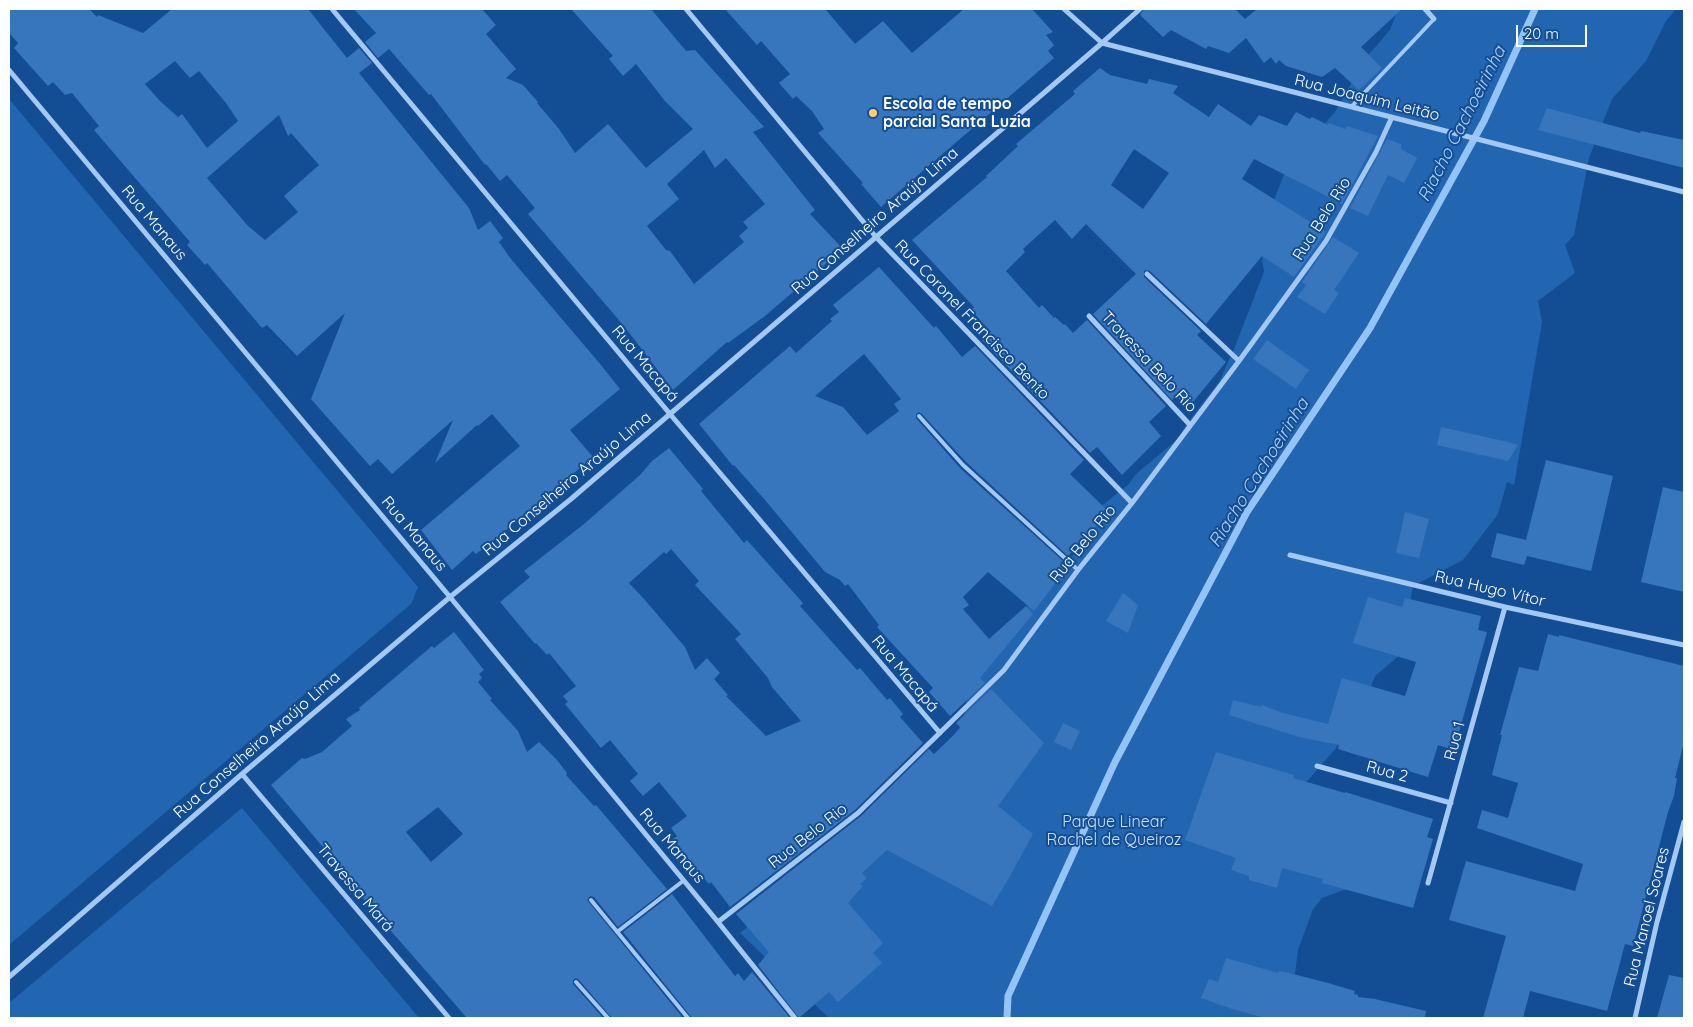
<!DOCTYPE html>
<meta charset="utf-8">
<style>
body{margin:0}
#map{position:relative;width:1693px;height:1027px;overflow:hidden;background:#134e95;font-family:Quicksand,sans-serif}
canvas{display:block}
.frame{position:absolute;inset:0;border:10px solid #fff;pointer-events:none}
.scale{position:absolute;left:1516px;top:25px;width:71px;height:22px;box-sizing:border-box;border:2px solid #fff;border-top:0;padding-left:6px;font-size:15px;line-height:18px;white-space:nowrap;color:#fff;-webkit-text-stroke:4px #134e95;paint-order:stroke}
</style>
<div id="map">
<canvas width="1693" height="1027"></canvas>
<div class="frame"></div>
<div class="scale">20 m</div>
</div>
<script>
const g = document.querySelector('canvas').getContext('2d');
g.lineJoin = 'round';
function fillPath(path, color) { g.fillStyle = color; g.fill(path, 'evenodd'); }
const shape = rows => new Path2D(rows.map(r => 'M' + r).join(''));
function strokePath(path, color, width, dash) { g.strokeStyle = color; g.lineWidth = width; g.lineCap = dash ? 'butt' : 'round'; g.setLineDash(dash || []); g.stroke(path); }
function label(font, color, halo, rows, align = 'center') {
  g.font = font + ' Quicksand,sans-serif'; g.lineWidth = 4; g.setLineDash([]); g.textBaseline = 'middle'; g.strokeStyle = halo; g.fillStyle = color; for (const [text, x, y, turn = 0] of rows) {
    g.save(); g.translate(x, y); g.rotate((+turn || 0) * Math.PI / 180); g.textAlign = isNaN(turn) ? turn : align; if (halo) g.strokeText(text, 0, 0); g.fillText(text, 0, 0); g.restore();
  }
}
const green = shape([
 [1398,9,1676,9,1666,21,1646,61,1612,99,1589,158,1574,235,1565,245,1575,273,1538,301,1542,322,1514,485,1507,482,1498,514,1463,560,1413,586,1400,655,1375,676,1364,704,1350,728,1336,748,1296,794,1349,888,1322,898,1313,909,1298,950,1295,973,1296,992,1287,1018,829,1018,740,933,890,811,960,727,964,718,968,690,999,634,1032,602,1081,546,1100,507,1129,484,1136,474,1178,439,1186,425,1219,382,1234,349,1264,272,1259,238,1287,167,1335,112,1365,59,1390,30],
 [9,99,418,587,411,604,9,945],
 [242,808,419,1018,9,1018,9,1003]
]);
const stream = shape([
 [1007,1018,1008,996,1115,762,1247,512,1370,328,1484,121,1535,9]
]);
const building = shape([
 [9,9,89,9,97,17,98,15,143,33,172,9,308,9,347,58,359,48,372,63,359,73,469,208,478,230,490,221,503,238,499,242,511,259,601,365,620,389,570,430,593,457,493,541,476,554,473,551,452,570,421,530,520,446,492,414,478,426,477,425,435,463,453,420,392,474,378,459,370,466,311,399,345,313,297,356,267,325,262,328,207,263,205,265,187,245,190,242,94,130,99,126,72,93,65,95,53,82,48,86,14,48,18,43,9,33],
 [175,61,190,78,199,71,226,103,238,121,207,148,182,114,178,117,160,101,145,84],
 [279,115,288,136,291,133,319,165,284,196,298,212,265,240,248,226,207,178],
 [354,9,482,9,496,25,486,34,516,69,506,78,523,85,538,102,537,103,559,129,575,153,608,124,646,168,693,129,665,101,636,64,623,76,609,59,613,56,571,9,651,9,686,51,695,50,764,127,753,132,815,210,810,214,843,249,765,316,728,343,727,342,673,390,624,326,528,214,535,208,507,175,500,181,486,164,485,165,431,94,429,95,389,49,378,58,365,42,376,33],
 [704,150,715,168,726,158,765,204,743,222,748,228,739,236,744,242,694,284,670,251,666,250,647,226,679,199,667,184],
 [725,9,825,9,855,44,883,21,912,53,964,9,1032,9,1053,32,1046,35,1054,45,1048,51,1054,58,881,207,861,184,863,183,818,133,824,129,812,111,796,96,793,99,779,83,790,74,761,41,757,45],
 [1144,9,1235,9,1245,19,1257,9,1402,9,1361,47,1382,68,1359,90,1335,68,1322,77,1286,66,1279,60,1276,64,1271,57,1264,63,1246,38,1229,53,1208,46,1206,49,1171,30,1163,37,1140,15],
 [1100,68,1110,75,1147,84,1149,79,1178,86,1173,93,1209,117,1218,104,1251,126,1259,115,1287,126,1296,112,1310,119,1312,117,1328,125,1329,123,1345,129,1347,126,1378,136,1342,204,1254,159,1242,179,1326,232,1294,277,1262,256,1206,324,1150,271,1146,270,1144,271,1144,277,1201,331,1197,335,1226,362,1188,408,1176,396,1172,400,1093,314,1136,274,1086,224,1072,239,1055,220,1023,249,1025,252,1006,271,1039,308,1042,305,1054,318,1055,317,1064,325,1065,324,1073,333,1087,320,1166,406,1149,422,1161,436,1122,475,1097,447,1090,453,982,340,991,332,971,310,974,307,912,240,987,177,986,176,1018,146,1016,144,1075,94,1073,91],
 [1134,149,1169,173,1143,209,1111,185],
 [1547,108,1640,133,1641,131,1684,140,1684,168,1538,130],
 [1387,139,1401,144,1401,149,1417,158,1404,183,1388,175,1368,216,1350,208],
 [1333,237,1359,253,1334,290,1339,293,1325,314,1297,297,1306,285,1302,282],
 [879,267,934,328,936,326,962,357,975,346,1084,460,1070,474,1109,512,1068,556,966,462,922,414,919,412,916,414,916,418,960,468,1063,561,1061,562,1067,568,1034,611,988,572,963,597,969,605,963,609,989,639,1026,606,1033,614,980,678,985,683,950,716,929,692,933,688,877,627,879,625,848,584,845,586,840,580,825,572,765,500,734,465,733,466,699,424,790,346,796,353,832,321,830,319,839,312,833,305],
 [864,354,901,399,894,404,899,411,867,435,843,407,815,396],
 [1267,340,1309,370,1296,389,1253,359],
 [1441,427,1508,442,1518,445,1508,461,1437,445],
 [669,448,703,489,701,491,744,543,747,540,803,603,800,606,857,670,860,668,887,700,890,698,903,714,900,717,923,743,855,810,730,907,711,882,709,884,694,867,673,839,677,836,671,828,687,816,659,782,643,796,630,781,638,774,610,740,601,748,565,704,568,702,563,696,576,686,549,653,547,655,536,643,535,644,500,602,530,577,524,571,584,524,640,475,652,461],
 [671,549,699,581,695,585,741,634,735,639,768,678,772,687,801,721,766,736,726,696,728,695,714,679,720,673,707,658,695,670,685,647,645,600,629,583,664,552,666,554],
 [1546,460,1613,476,1591,571,1527,556,1524,565,1491,557,1497,533,1526,540],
 [1663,487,1684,492,1684,592,1641,582],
 [1405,512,1429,519,1419,558,1396,553],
 [1123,593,1138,605,1128,633,1106,621],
 [1368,597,1402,607,1405,598,1481,616,1478,630,1487,632,1454,750,1438,745,1428,777,1338,749,1339,745,1299,737,1229,715,1233,700,1261,707,1262,705,1283,713,1328,724,1342,678,1405,696,1416,662,1353,643],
 [454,632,484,670,479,674,482,678,478,682,492,699,490,700,518,731,527,752,539,742,557,760,567,773,566,775,594,806,596,805,667,889,618,927,594,897,590,896,587,900,683,1018,612,1018,579,980,576,978,573,980,573,984,603,1018,467,1018,378,916,326,854,327,852,271,785,302,758,305,759,322,752,352,726,346,719,360,710,359,708,432,646,434,648],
 [438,807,463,834,431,862,406,832],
 [1548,634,1559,637,1559,635,1684,666,1684,742,1675,778,1677,778,1674,796,1668,812,1633,946,1625,944,1607,1011,1530,991,1523,1018,1483,1018,1506,936,1449,920,1466,861,1575,891,1583,864,1477,828,1482,810,1508,818,1518,783,1492,775,1502,735,1500,735,1519,667,1538,671],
 [991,689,1044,743,998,806,1033,834,1009,878,992,906,887,850,862,873,867,878,860,884,863,886,848,903,883,943,873,953,882,963,838,1002,829,992,799,1018,758,965,769,952,736,914,861,816,929,749,934,754,961,728,956,723],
 [1063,723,1080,731,1071,750,1054,742],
 [1216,752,1294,775,1293,778,1345,793,1345,792,1433,819,1427,837,1433,839,1413,908,1322,883,1323,879,1282,868,1277,888,1249,880,1249,876,1231,870,1236,858,1185,840],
 [672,894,735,976,738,973,744,981,752,972,790,1018,692,1018,623,932],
 [1226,958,1278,973,1279,971,1289,973,1328,983,1355,991,1354,994,1358,995,1358,997,1375,999,1426,1011,1425,1018,1265,1018,1232,1009,1201,998,1209,979,1218,982],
 [1669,975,1684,978,1684,1018,1657,1018]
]);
const lane = shape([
 [1351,107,1434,19],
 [919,416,963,465,1078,570],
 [591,900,688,1018],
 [617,932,683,881],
 [576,982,608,1018]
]);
const street = shape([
 [332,9,670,414,940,733],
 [686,9,876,237,1132,503],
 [1064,9,1102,43,1684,192],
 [1425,9,1434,19],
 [9,70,450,597,718,922,795,1018],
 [1147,274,1239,361],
 [1089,316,1190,425],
 [1290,555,1505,607,1684,645],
 [1317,766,1451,803],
 [242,774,449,1018],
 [1428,883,1505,607],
 [718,922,858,813,1004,670,1078,570,1132,503,1239,361,1326,241,1376,152,1392,117],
 [9,977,242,774,450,597,571,499,1102,43,1140,9],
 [1635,1018,1657,922,1684,822]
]);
const markers = [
 [873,113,5,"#ffcf64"]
];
const streetNames = [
 ["Rua Joaquim Leitão",1367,98,14],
 ["Rua Belo Rio",1322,219,-58],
 ["Rua Conselheiro Araújo Lima",875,221,-41],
 ["Rua Manaus",154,223,50],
 ["Rua Coronel Francisco Bento",972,320,46],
 ["Travessa Belo Rio",1149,362,47],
 ["Rua Macapá",645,364,50],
 ["Rua Conselheiro Araújo Lima",567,484,-40],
 ["Rua Manaus",414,534,50],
 ["Rua Belo Rio",1083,544,-51],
 ["Rua Hugo Vítor",1490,589,13],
 ["Rua Macapá",905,674,50],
 ["Rua 1",1455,741,-75],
 ["Rua Conselheiro Araújo Lima",257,745,-41],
 ["Rua 2",1387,772,15],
 ["Rua Belo Rio",808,836,-38],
 ["Rua Manaus",672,846,50],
 ["Travessa Mará",355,888,50],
 ["Rua Manoel Soares",1647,917,-76]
];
const poiNames = [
 ["Escola de tempo",883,104],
 ["parcial Santa Luzia",883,122]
];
const parkNames = [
 ["Parque Linear",1114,822],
 ["Rachel de Queiroz",1114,840]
];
const waterNames = [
 ["Riacho Cachoeirinha",1462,124,-63],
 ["Riacho Cachoeirinha",1259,473,-58]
];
fillPath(green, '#2266b2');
strokePath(stream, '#94c4f5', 7);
fillPath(building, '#3775bc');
strokePath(lane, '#a3c8f2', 4);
strokePath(street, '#a3c8f2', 5);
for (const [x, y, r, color] of markers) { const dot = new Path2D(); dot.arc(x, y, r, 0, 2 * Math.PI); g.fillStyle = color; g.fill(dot); strokePath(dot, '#134e95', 2); }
label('16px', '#fff', '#134e95', streetNames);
label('bold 16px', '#fff', '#134e95', poiNames, 'left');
label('16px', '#cae2fd', '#134e95', parkNames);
label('italic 18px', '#afd2f9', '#134e95', waterNames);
</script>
